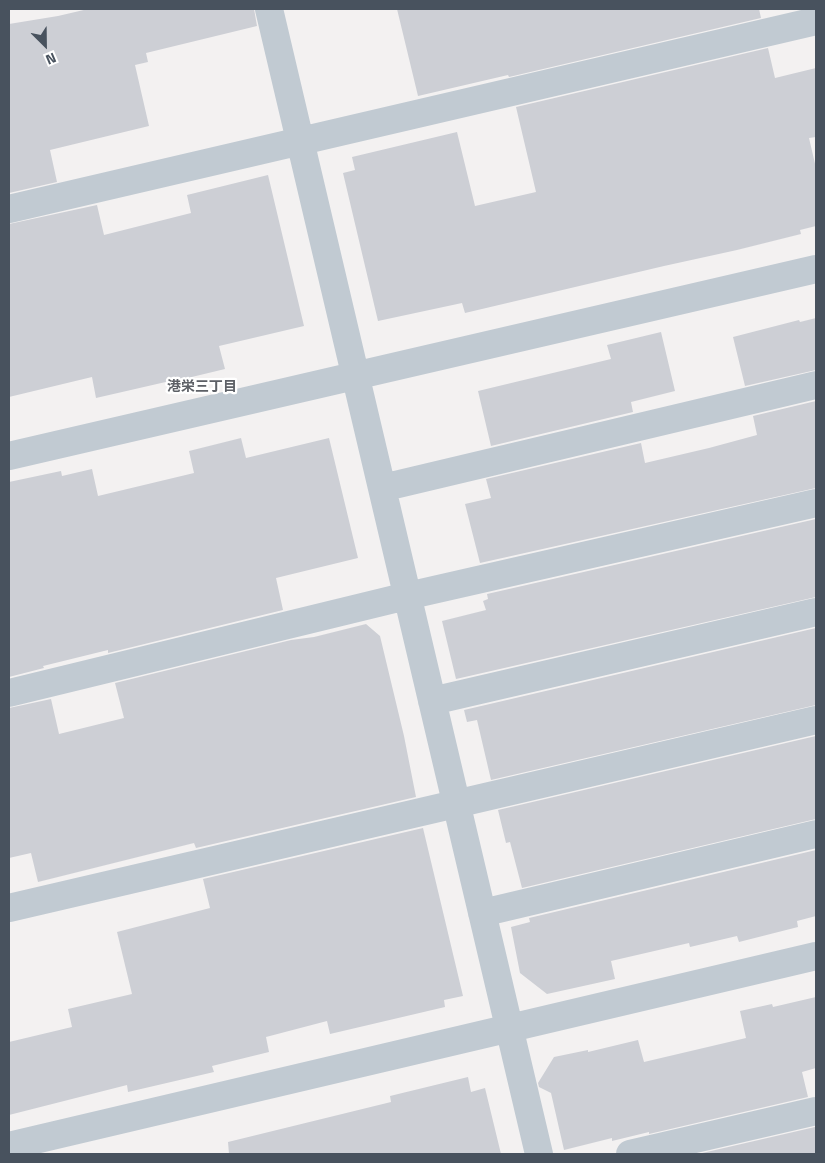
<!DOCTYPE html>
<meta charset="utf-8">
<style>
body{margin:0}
#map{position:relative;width:825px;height:1163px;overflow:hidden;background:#f3f1f1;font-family:"Titillium Web",sans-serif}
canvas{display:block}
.frame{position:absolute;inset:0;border:10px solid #48525e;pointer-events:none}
.north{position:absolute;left:20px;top:20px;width:50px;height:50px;-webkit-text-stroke:4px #fff;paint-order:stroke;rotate:157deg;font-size:14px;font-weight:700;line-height:20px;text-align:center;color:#48525e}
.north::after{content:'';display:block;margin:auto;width:18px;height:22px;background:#48525e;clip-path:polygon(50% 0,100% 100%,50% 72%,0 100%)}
</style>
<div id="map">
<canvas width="825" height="1163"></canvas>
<div class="frame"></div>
<div class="north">N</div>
</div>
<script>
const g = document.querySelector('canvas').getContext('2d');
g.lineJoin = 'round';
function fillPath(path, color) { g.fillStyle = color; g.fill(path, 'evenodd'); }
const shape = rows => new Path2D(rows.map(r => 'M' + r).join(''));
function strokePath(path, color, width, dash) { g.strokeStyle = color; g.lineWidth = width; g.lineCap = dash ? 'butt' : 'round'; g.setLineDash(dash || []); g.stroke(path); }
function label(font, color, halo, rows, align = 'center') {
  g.font = font + ' "Titillium Web","Noto Sans JP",sans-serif'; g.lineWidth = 4.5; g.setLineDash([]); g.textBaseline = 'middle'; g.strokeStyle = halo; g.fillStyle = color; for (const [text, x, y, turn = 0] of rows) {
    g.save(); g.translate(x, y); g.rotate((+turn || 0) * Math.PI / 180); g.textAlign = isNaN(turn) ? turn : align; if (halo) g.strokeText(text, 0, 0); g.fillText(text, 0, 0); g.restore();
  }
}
const building = shape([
 [88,9,254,9,257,26,146,53,148,62,135,65,149,126,50,150,57,182,9,193,9,24,58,16],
 [397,9,759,9,761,18,509,77,508,75,418,96],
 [768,48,775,78,816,68,816,137,809,138,816,168,816,226,800,230,801,234,737,250,664,266,465,313,462,303,378,321,343,173,355,170,352,157,457,132,475,206,536,192,516,107],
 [268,175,304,326,219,346,225,369,171,382,170,381,96,398,92,377,9,397,9,224,97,205,104,235,191,213,187,195],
 [816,318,816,370,745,386,733,337,799,320,800,322],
 [661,332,675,391,631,402,633,412,491,446,478,391,611,359,607,345],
 [816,401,816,488,480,563,465,504,491,498,486,479,641,443,645,463,709,448,757,435,753,416],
 [241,438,246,458,329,438,358,558,276,578,283,610,108,653,108,650,43,666,44,668,9,677,9,482,61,471,62,476,92,469,98,496,194,473,189,451],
 [816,519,816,597,456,679,442,621,486,610,483,601,488,599,487,594],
 [366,624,380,636,404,736,416,797,196,848,194,843,38,882,31,853,9,858,9,708,51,699,59,734,124,718,115,683,291,640,314,637],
 [816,628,816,705,491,780,477,720,467,722,464,710],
 [816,736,816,819,522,888,510,842,506,843,498,810],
 [423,828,463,996,444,1000,445,1007,330,1034,327,1021,266,1037,269,1052,212,1066,214,1072,128,1092,127,1085,9,1115,9,1042,72,1027,68,1009,132,994,117,932,210,908,203,879],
 [816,850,816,916,797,921,798,927,739,942,737,936,690,947,689,943,611,961,615,979,547,994,520,973,511,927,530,922,529,918],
 [816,997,816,1068,802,1072,808,1097,649,1134,649,1132,612,1141,612,1138,564,1150,551,1093,539,1087,538,1083,554,1057,588,1050,588,1052,638,1040,644,1062,746,1038,740,1011,772,1004,773,1007],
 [468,1077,471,1092,485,1088,501,1154,229,1154,228,1142,391,1102,390,1096],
 [815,1127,816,1154,698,1154]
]);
const minor = shape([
 [269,9,539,1154],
 [9,209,816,21],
 [9,456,816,269],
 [382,488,816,385],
 [9,693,407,596,816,503],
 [432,701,816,612],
 [9,908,816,720],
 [482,913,816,834],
 [9,1146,816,956],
 [630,1154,816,1111]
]);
const neighbourhoodNames = [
 ["港栄三丁目",202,388]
];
fillPath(building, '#cdcfd5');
strokePath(minor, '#c1cad2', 28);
label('bold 14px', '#5d6066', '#fff', neighbourhoodNames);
</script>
